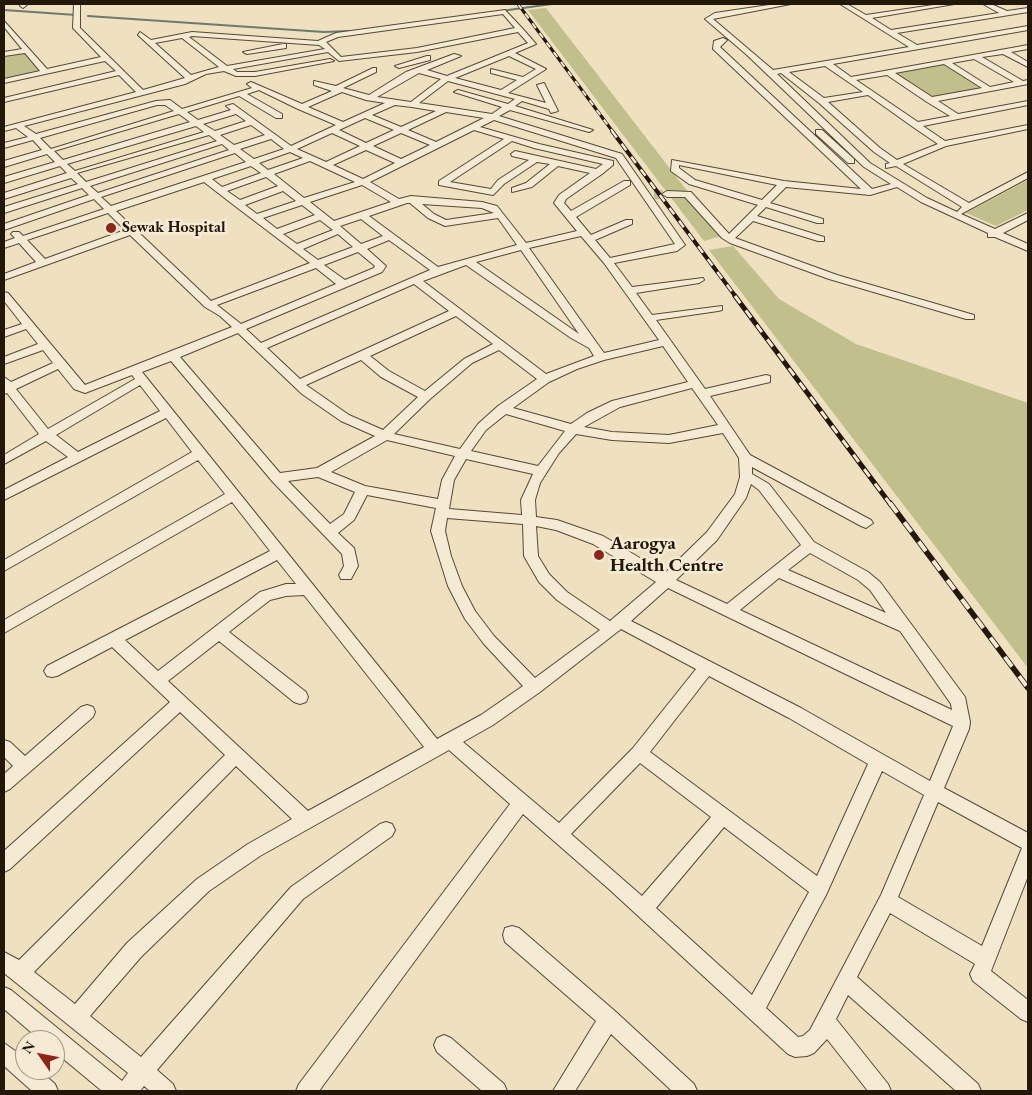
<!DOCTYPE html>
<style>
body{margin:0}
#map{position:relative;width:1032px;height:1095px;overflow:hidden;background:#efe0bf;font-family:"EB Garamond",serif}
canvas{display:block}
.frame{position:absolute;inset:0;border:5px solid #231708;pointer-events:none}
.north{position:absolute;left:15px;top:1030px;width:50px;height:50px;box-sizing:border-box;background:#f5ebd5;border:1px solid #a19683;border-radius:50%;rotate:303deg;font-size:14px;font-weight:700;line-height:20px;text-align:center;color:#231708}
.north::after{content:'';display:block;margin:auto;width:18px;height:22px;background:#8f2418;clip-path:polygon(50% 0,100% 100%,50% 72%,0 100%)}
</style>
<div id="map">
<canvas width="1032" height="1095"></canvas>
<div class="frame"></div>
<div class="north">N</div>
</div>
<script>
const g = document.querySelector('canvas').getContext('2d');
g.lineJoin = 'round';
function fillPath(path, color) { g.fillStyle = color; g.fill(path, 'evenodd'); }
const shape = rows => new Path2D(rows.map(r => 'M' + r).join(''));
function strokePath(path, color, width, dash) { g.strokeStyle = color; g.lineWidth = width; g.lineCap = dash ? 'butt' : 'round'; g.setLineDash(dash || []); g.stroke(path); }
function label(font, color, halo, rows, align = 'center') {
  g.font = font + ' "EB Garamond",serif'; g.lineWidth = 5; g.setLineDash([]); g.textBaseline = 'middle'; g.strokeStyle = halo; g.fillStyle = color; for (const [text, x, y, turn = 0] of rows) {
    g.save(); g.translate(x, y); g.rotate((+turn || 0) * Math.PI / 180); g.textAlign = isNaN(turn) ? turn : align; if (halo) g.strokeText(text, 0, 0); g.fillText(text, 0, 0); g.restore();
  }
}
const green = shape([
 [546,8,722,236,704,241,528,10],
 [25,52,40,71,4,79,4,57],
 [944,64,984,88,931,98,893,74],
 [1028,180,1028,210,996,226,966,213],
 [733,246,779,299,856,344,1028,403,1028,668,709,250]
]);
const stream = shape([
 [4,10,76,15],
 [501,11,552,4],
 [88,16,324,32,350,31]
]);
const minorTunnel = shape([
 [654,195,667,194]
]);
const minor = shape([
 [21,4,28,4,23,8,20,6,21,4],
 [74,4,80,4,80,28,143,90,185,78,138,35,140,32,151,40,192,32,318,41,336,33,505,10,522,28,536,44,515,53,546,69,508,93,546,103,537,85,544,83,558,111,551,113,549,109,522,101,515,106,593,130,589,132,510,110,499,116,622,154,685,245,677,251,614,263,632,287,703,278,704,280,699,283,636,293,652,315,722,306,722,310,718,311,656,320,705,389,766,375,770,376,770,382,710,396,750,455,871,520,873,523,866,528,861,526,752,467,752,474,769,484,814,542,868,572,880,582,965,697,970,722,969,729,944,788,1028,833,1028,876,991,971,1028,1000,1028,1022,1021,1019,973,981,970,974,975,964,890,913,857,977,978,1084,981,1091,956,1091,848,995,836,1019,888,1084,891,1091,868,1091,827,1039,814,1053,807,1056,795,1057,788,1054,610,890,523,814,319,1091,296,1091,299,1084,510,804,449,750,260,856,209,891,141,957,90,1016,141,1057,291,887,380,824,386,822,392,824,395,830,392,836,303,899,157,1070,173,1084,176,1091,150,1091,144,1086,140,1091,102,1091,55,1052,55,1040,40,1040,4,1009,4,987,11,990,122,1081,128,1073,4,973,4,952,19,960,225,755,180,712,10,869,4,872,4,851,170,702,112,647,57,676,52,677,47,676,44,671,47,666,270,551,232,502,4,633,4,620,225,494,198,460,4,571,4,560,192,452,166,418,4,500,4,490,68,457,46,441,4,464,4,455,39,434,7,393,4,394,4,377,11,382,53,363,43,350,4,364,4,357,38,344,26,329,4,337,4,330,22,324,4,301,4,292,8,293,85,385,232,327,220,316,205,307,130,235,4,280,4,274,36,262,19,243,4,248,4,242,15,238,11,234,13,232,19,232,23,236,104,209,94,199,4,230,4,224,89,195,82,188,4,213,4,207,78,184,71,178,4,199,4,193,67,173,60,166,4,183,4,177,55,162,47,154,4,167,4,161,42,150,33,140,4,148,4,143,28,137,16,128,4,131,4,127,136,92,119,75,4,102,4,98,116,71,105,61,4,83,4,79,40,71,25,53,4,56,4,52,22,49,4,27,4,21,47,69,101,57,73,28,74,4],
 [503,14,515,28,417,48,341,57,326,42,338,37,503,14],
 [518,32,528,43,447,76,427,70,461,56,454,54,406,72,369,95,343,88,376,72,376,68,373,68,336,86,314,81,314,85,332,91,302,104,251,82,247,84,252,88,182,109,170,100,156,101,36,134,24,126,185,84,206,74,224,71,236,76,255,76,334,61,330,59,255,72,237,72,233,69,328,52,339,61,417,52,518,32],
 [192,36,319,45,325,49,227,66,189,37,192,36],
 [182,38,219,67,191,75,155,43,182,38],
 [509,56,536,69,523,77,491,69,491,73,517,80,501,90,455,78,509,56],
 [419,73,441,79,411,102,377,97,419,73],
 [448,81,515,99,508,104,458,90,454,92,502,107,492,114,419,103,448,81],
 [259,90,298,109,336,125,291,146,233,104,226,106,231,110,198,120,187,112,239,96,276,118,282,118,282,114,247,94,259,90],
 [342,92,366,100,385,103,343,122,308,107,342,92],
 [157,105,165,105,174,111,51,149,40,138,157,105],
 [395,105,412,107,436,111,401,127,372,115,395,105],
 [446,112,484,118,436,142,408,130,446,112],
 [179,114,190,122,63,160,54,151,179,114],
 [236,114,246,121,215,131,203,124,236,114],
 [365,118,394,130,366,143,339,130,365,118],
 [494,120,616,158,675,244,610,258,595,240,632,224,632,220,626,220,591,235,576,217,630,185,630,181,624,181,571,211,564,203,566,199,602,174,613,165,613,161,539,144,480,127,494,120],
 [251,125,265,135,234,145,220,135,251,125],
 [196,126,204,132,75,171,67,164,196,126],
 [474,130,504,139,439,181,439,185,493,195,504,184,537,162,550,164,526,183,512,188,512,192,532,187,558,166,590,173,559,195,554,203,577,231,526,243,497,206,482,202,411,196,399,199,370,182,474,130],
 [332,133,360,146,326,162,297,149,332,133],
 [401,133,430,145,401,159,373,146,401,133],
 [209,135,217,141,86,182,77,173,209,135],
 [271,139,284,149,254,159,240,149,271,139],
 [512,141,534,148,603,164,596,169,515,151,511,154,512,156,529,160,498,180,491,189,450,182,512,141],
 [222,144,229,150,98,193,90,186,222,144],
 [366,150,395,163,363,179,333,165,366,150],
 [290,152,303,158,268,170,259,163,290,152],
 [235,153,246,162,111,206,101,197,235,153],
 [310,161,355,182,304,198,274,174,310,161],
 [251,166,261,173,222,187,212,179,251,166],
 [266,177,278,186,240,200,227,191,266,177],
 [204,182,235,206,310,263,211,301,116,211,204,182],
 [362,185,391,202,334,221,310,202,362,185],
 [283,191,296,201,257,214,245,205,283,191],
 [407,203,410,203,428,218,445,226,498,218,517,245,438,267,369,216,407,203],
 [422,204,482,208,494,213,446,220,434,214,422,204],
 [302,205,315,215,277,229,263,218,302,205],
 [108,213,125,230,45,259,27,240,108,213],
 [361,219,383,236,361,244,340,226,361,219],
 [320,220,333,230,297,244,283,234,320,220],
 [338,234,353,247,318,260,303,249,338,234],
 [581,236,604,263,659,340,604,353,529,248,581,236],
 [389,240,430,270,261,343,246,329,382,272,386,266,367,249,389,240],
 [521,250,579,334,476,262,521,250],
 [358,252,375,266,374,268,345,280,324,265,358,252],
 [466,265,571,338,589,348,594,356,546,374,423,281,466,265],
 [316,268,336,284,241,324,217,305,316,268],
 [414,284,449,311,300,379,267,348,414,284],
 [456,316,493,344,464,359,425,391,389,371,370,356,456,316],
 [238,333,302,394,341,421,375,436,317,468,280,473,180,357,238,333],
 [663,346,688,382,612,401,587,413,571,424,513,408,549,382,577,369,604,360,663,346],
 [499,350,537,379,498,406,478,424,460,449,394,434,430,399,472,363,499,350],
 [361,360,381,377,418,397,383,430,349,415,306,385,361,360],
 [171,361,272,481,342,554,344,566,339,575,341,579,351,579,358,566,354,548,338,533,354,520,367,495,436,508,431,531,448,586,465,619,484,644,523,686,481,715,437,739,142,372,171,361],
 [58,369,74,389,85,393,132,375,135,379,48,429,16,389,58,369],
 [140,385,160,411,78,452,56,435,140,385],
 [692,388,718,425,669,435,612,432,584,427,620,407,692,388],
 [506,414,565,431,538,466,471,451,486,430,506,414],
 [723,433,739,458,740,477,735,494,707,532,665,573,603,536,557,520,536,517,535,500,540,483,559,453,576,434,612,440,669,443,723,433],
 [387,440,455,456,442,480,438,499,365,486,331,472,387,440],
 [466,459,533,474,521,500,522,515,449,509,454,480,466,459],
 [318,477,355,492,344,514,330,524,288,481,318,477],
 [751,484,759,490,801,545,727,604,676,580,717,540,746,498,751,484],
 [447,518,523,524,524,556,539,582,557,600,600,630,535,678,494,636,475,611,462,586,451,556,445,531,447,518],
 [536,526,556,530,593,544,656,582,610,621,567,592,549,574,538,556,536,526],
 [810,553,858,580,870,590,886,613,788,570,810,553],
 [277,560,296,584,286,584,260,592,158,671,125,640,277,560],
 [779,578,900,631,951,704,952,710,740,610,779,578],
 [668,588,953,726,930,781,801,708,631,621,668,588],
 [304,595,424,747,308,811,168,681,219,641,294,702,300,704,306,702,308,697,306,692,229,632,270,600,286,596,304,595],
 [621,629,696,669,633,748,559,823,463,742,493,725,540,692,621,629],
 [709,676,789,718,868,764,817,876,650,752,709,676],
 [640,763,711,817,642,896,571,834,640,763],
 [236,766,292,819,248,844,197,879,127,943,75,1004,34,972,236,766],
 [882,771,924,795,881,895,810,1030,803,1036,798,1037,766,1008,826,895,882,771],
 [938,802,1022,848,982,946,898,897,938,802],
 [724,827,809,892,752,995,656,908,724,827],
 [776,4,791,4,713,19,773,70,909,47,840,4,847,4,866,15,940,4,954,4,872,18,891,30,999,13,983,4,991,4,1007,11,1028,8,1028,12,897,33,917,45,1028,26,1028,30,833,64,851,77,1028,45,1028,49,1011,52,1028,62,1028,67,1003,54,982,57,1023,81,1028,80,1028,84,938,101,958,114,1028,101,1028,105,923,126,945,141,1028,125,1028,129,946,146,903,164,969,203,1028,172,1028,178,961,214,995,229,1028,213,1028,220,1003,233,1028,244,1028,251,995,237,988,237,988,233,921,202,897,187,870,195,786,187,770,203,823,219,823,223,817,223,766,207,757,216,824,237,824,241,818,241,753,221,735,238,837,275,974,315,974,319,966,319,829,279,730,243,722,238,685,197,667,197,662,194,667,191,691,192,729,234,758,205,689,184,671,171,672,160,784,181,861,189,713,49,714,41,723,38,727,40,720,47,872,189,891,184,864,167,747,55,705,19,715,13,776,4],
 [974,59,1014,82,990,87,952,63,974,59],
 [944,64,982,88,932,97,895,73,944,64],
 [825,66,863,92,824,98,789,72,825,66],
 [781,73,819,103,874,152,890,163,886,164,886,168,896,166,962,207,957,212,927,198,870,163,777,74,781,73],
 [887,75,927,102,950,116,918,122,856,80,887,75],
 [868,95,913,127,938,144,897,160,880,148,828,102,868,95],
 [679,165,777,185,762,200,695,180,679,168,679,165],
 [283,44,286,44,286,48,247,54,243,52,283,44],
 [427,56,430,56,430,60,399,68,395,66,427,56],
 [816,130,822,130,854,159,854,163,848,163,816,134,816,130],
 [87,705,93,707,95,712,93,717,10,789,4,792,4,774,13,766,4,757,4,740,10,742,25,756,81,707,87,705],
 [512,926,519,928,616,1012,694,1084,697,1091,672,1091,611,1034,575,1091,553,1091,596,1021,505,942,503,935,505,928,512,926],
 [444,1035,451,1038,504,1084,507,1091,482,1091,437,1052,434,1045,437,1038,444,1035],
 [4,1043,25,1058,25,1070,39,1070,55,1084,58,1091,32,1091,4,1066,4,1043]
]);
const railFar3 = shape([
 [518,4,613,132]
]);
const railFar2 = shape([
 [612,131,736,297]
]);
const railFar1 = shape([
 [735,296,891,505]
]);
const rail = shape([
 [890,503,1028,688]
]);
const markers = [
 [111,228,6,"#8f2418"],
 [599,555,6,"#8f2418"]
];
const farPoinames = [
 ["Sewak Hospital",122,228]
];
const poiNames = [
 ["Aarogya",610,544],
 ["Health Centre",610,566]
];
fillPath(green, '#c1c08c');
strokePath(stream, '#6a7b70', 2);
strokePath(minorTunnel, '#c6b89a', 9, [9, 4.5]);
strokePath(minor, '#564936', 2);
fillPath(minor, '#f5ebd5');
strokePath(railFar3, '#231708', 3);
strokePath(railFar2, '#231708', 4);
strokePath(railFar1, '#231708', 5);
strokePath(rail, '#231708', 5.5);
strokePath(railFar3, '#f5ebd5', 2, [6]);
strokePath(railFar2, '#f5ebd5', 2.5, [8]);
strokePath(railFar1, '#f5ebd5', 3, [9]);
strokePath(rail, '#f5ebd5', 4, [12]);
for (const [x, y, r, color] of markers) { const dot = new Path2D(); dot.arc(x, y, r, 0, 2 * Math.PI); g.fillStyle = color; g.fill(dot); strokePath(dot, '#f5ebd5', 2); }
label('bold 16px', '#231708', '#f5ebd5', farPoinames, 'left');
label('bold 19px', '#231708', '#f5ebd5', poiNames, 'left');
</script>
